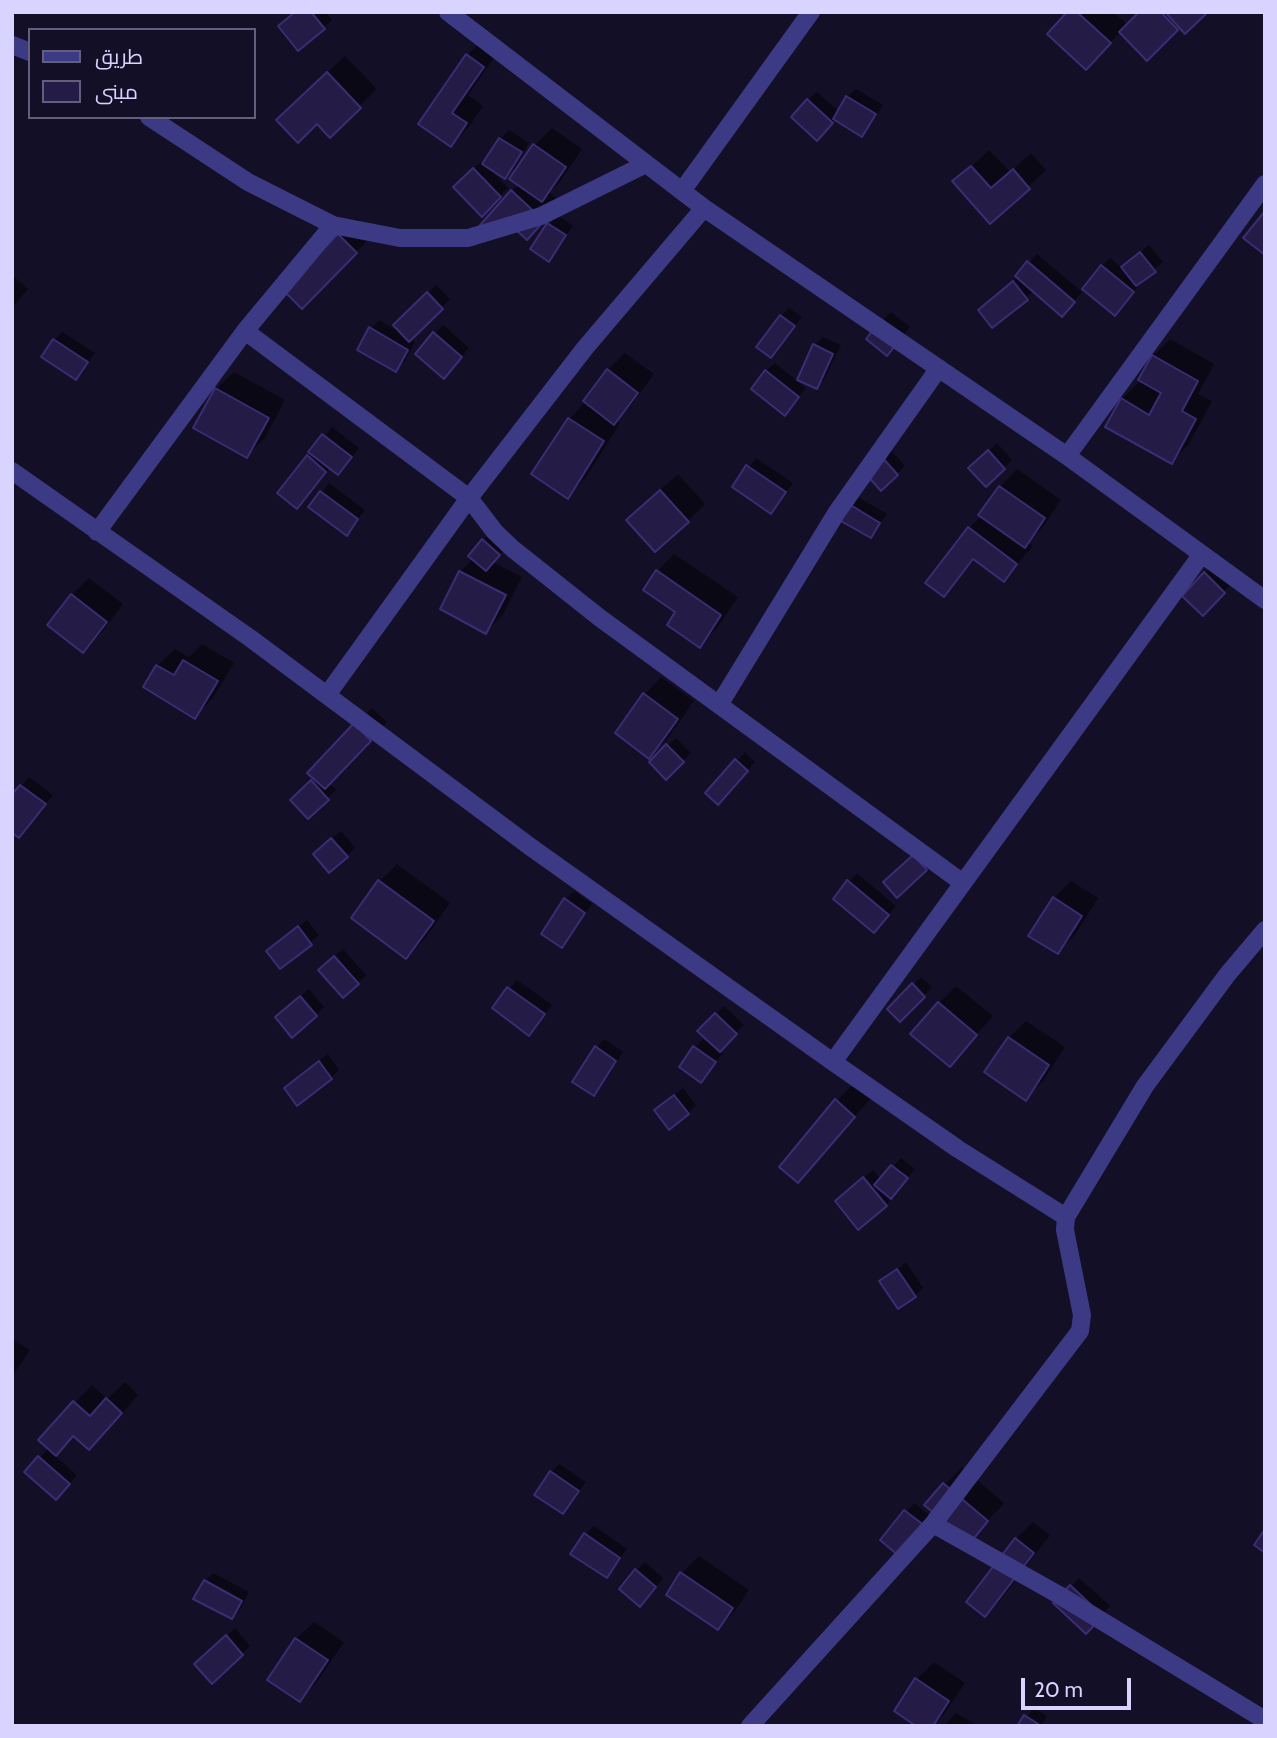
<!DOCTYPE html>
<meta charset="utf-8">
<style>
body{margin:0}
#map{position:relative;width:1277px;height:1738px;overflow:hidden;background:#130f26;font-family:Cabin,Cairo,sans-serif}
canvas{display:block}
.frame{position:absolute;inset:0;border:14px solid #d9d4ff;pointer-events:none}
.legend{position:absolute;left:28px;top:28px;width:228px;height:91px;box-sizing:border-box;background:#130f26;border:2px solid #625e7d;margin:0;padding:9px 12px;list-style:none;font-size:21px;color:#d9d4ff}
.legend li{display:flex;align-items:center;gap:14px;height:35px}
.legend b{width:35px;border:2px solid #625e7d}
.scale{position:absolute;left:1021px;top:1678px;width:110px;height:32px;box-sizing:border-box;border:4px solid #d9d4ff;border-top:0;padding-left:9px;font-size:21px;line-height:24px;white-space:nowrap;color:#d9d4ff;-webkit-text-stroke:5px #130f26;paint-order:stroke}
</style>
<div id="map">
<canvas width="1277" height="1738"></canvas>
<div class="frame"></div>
<ul class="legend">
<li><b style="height:9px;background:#3d3a85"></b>طريق</li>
<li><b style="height:19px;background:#241b47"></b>مبنى</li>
</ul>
<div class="scale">20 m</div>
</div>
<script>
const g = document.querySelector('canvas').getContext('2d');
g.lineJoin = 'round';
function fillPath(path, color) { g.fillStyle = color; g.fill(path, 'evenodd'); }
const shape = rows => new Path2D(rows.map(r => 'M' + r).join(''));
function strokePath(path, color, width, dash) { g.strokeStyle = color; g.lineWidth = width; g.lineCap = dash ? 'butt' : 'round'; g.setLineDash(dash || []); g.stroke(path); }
const shadow = shape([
 [296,12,326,12,332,20,323,28],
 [1069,12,1113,12,1128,25,1141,12,1207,12,1180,25,1147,58,1121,31,1103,51],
 [484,38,500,49,468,95,483,106,468,128,451,145,421,124,467,56],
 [345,56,377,89,330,135,296,102],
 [856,89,883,105,870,126,862,134,836,119,825,130,808,100,817,92,839,112,847,97],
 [552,128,582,149,559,183,549,192,560,202,506,218,512,191,519,184,511,179,535,145],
 [509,130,529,143,513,169,505,177,491,170,508,188,482,214,455,187,482,161,485,163,500,139],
 [989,150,1010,172,1031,153,1046,170,990,222,955,182],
 [557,215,573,226,549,259,532,249],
 [357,218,373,235,302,307,286,290],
 [1149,245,1163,262,1140,281,1141,283,1115,314,1102,266,1110,258,1122,268],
 [1037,254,1082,292,1070,306,1034,291,992,325,988,302,1018,277,1017,276],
 [12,275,28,289,12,308],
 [436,285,450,299,410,338,415,342,404,362,396,370,371,329,379,320,403,334,396,325],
 [789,308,802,317,771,356,781,316],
 [891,312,910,327,895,346,883,320],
 [443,325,469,348,452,368,417,354],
 [62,332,95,353,76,378,54,340],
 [823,337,841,345,825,378,817,387,815,345],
 [1170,339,1214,364,1198,394,1212,401,1189,444,1171,462,1122,399,1141,380,1153,356],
 [625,353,654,374,631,405,616,421,620,423,585,479,567,496,569,419,586,401,608,370],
 [775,363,806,388,785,413,766,371],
 [234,372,285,400,264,439,246,456,216,389],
 [332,427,359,448,346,464,330,467,305,499,308,457],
 [997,443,1012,460,986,485,970,469],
 [889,448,905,466,882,488,865,471],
 [756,458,793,483,771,512,734,487],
 [1017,469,1061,500,1042,528,1028,542,1033,546,1004,580,976,558,944,595,969,528,982,516,1000,487],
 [678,474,705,504,688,521,646,502],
 [329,483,365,510,347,533,311,507],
 [858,497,887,514,870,536,842,519],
 [491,532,507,546,493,562,522,577,503,614,486,632,460,572,474,558,483,540],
 [674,554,738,597,717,628,700,645,678,611,657,572],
 [1213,565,1232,583,1203,614,1205,573],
 [89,578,123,604,101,633,83,650,72,595],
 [202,644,234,663,212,699,195,716,157,666,175,649,189,657],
 [661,677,694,701,667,739,649,756,644,695],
 [372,708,387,722,329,783,336,790,308,816,293,800,315,778,355,725],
 [676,738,691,753,666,777,651,762],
 [745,752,755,762,726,794,737,761],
 [29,777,53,795,19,836,12,797],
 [341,831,355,848,347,856,323,846],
 [397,864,450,903,424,940,406,957,353,918,380,881],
 [857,873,896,906,882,922,835,899],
 [1071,881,1098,898,1075,935,1057,952,1054,898],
 [574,891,592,904,562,946,565,900],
 [307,920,319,935,281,967,277,943],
 [343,949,366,975,358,983,329,961],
 [921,977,932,987,900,1020,890,1009],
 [517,980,552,1005,529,1033,494,1008],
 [956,986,993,1016,949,1065,939,1003],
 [309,989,324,1007,316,1015,285,1009],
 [724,1006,744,1025,719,1050,723,1053,701,1081,695,1048,703,1039,712,1046,713,1044,700,1031],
 [1026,1021,1065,1047,1043,1081,1026,1098,1009,1038],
 [604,1039,623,1052,602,1086,593,1094,596,1048],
 [328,1054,339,1070,331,1078,295,1080],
 [854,1083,871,1098,798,1181,837,1101],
 [683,1088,696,1105,688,1113,656,1110],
 [901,1158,915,1169,886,1205,845,1193,873,1170,881,1180],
 [906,1262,923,1288,914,1296,882,1281],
 [12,1338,30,1350,12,1377],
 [125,1382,138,1395,106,1431,74,1434,54,1455,77,1475,65,1489,39,1458,49,1448,40,1440,92,1385,107,1399],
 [559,1464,586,1482,563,1512,551,1472],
 [962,1467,1004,1503,970,1540,927,1504],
 [914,1503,932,1517,900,1555,882,1540],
 [1033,1522,1050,1535,1002,1598,985,1615,1016,1539],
 [594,1526,627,1549,607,1576,586,1534],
 [699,1556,749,1590,735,1611,718,1628,682,1573],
 [645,1562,663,1578,648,1597,637,1570],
 [213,1573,249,1592,240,1609,232,1617,205,1581],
 [1079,1578,1110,1606,1095,1623,1055,1603],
 [314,1622,344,1642,317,1682,299,1700,296,1639],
 [235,1628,250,1646,242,1654,205,1656],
 [934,1662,965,1683,944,1714,933,1726,917,1679],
 [1034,1708,1047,1716,1041,1726,1019,1726],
 [956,1713,979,1726,944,1726]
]);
const building = shape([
 [295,12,311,12,325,29,298,51,278,26,295,12],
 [1067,12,1077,12,1111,43,1086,70,1047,34,1067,12],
 [1139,12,1161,12,1178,30,1147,61,1119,32,1139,12],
 [1208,12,1185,34,1166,13,1167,12,1208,12],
 [466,54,484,67,452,113,467,123,451,147,418,124,466,54],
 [327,72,361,108,330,138,317,124,298,143,276,120,327,72],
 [846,96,876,114,862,137,833,119,846,96],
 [807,99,833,123,817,141,791,117,807,99],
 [499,138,522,152,505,179,482,164,499,138],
 [533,144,566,167,542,202,509,179,533,144],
 [971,166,991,188,1013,169,1030,189,990,224,952,181,971,166],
 [473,168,501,197,482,217,453,187,473,168],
 [511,190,544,221,527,240,505,220,474,232,511,190],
 [1265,211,1265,255,1243,238,1265,211],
 [547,223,566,235,549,262,530,249,547,223],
 [338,234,357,253,302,309,283,290,338,234],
 [1140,252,1156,272,1136,286,1121,267,1140,252],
 [1027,261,1075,302,1062,317,1015,276,1027,261],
 [1101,265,1134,292,1115,316,1082,289,1101,265],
 [1013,281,1028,300,992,328,978,310,1013,281],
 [427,292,443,309,409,342,393,325,427,292],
 [780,315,795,326,771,358,756,347,780,315],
 [881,319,903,336,887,356,866,339,881,319],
 [369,327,408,350,396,372,357,350,369,327],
 [433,332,462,357,444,379,415,354,433,332],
 [53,339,88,362,76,380,41,357,53,339],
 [813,344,833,354,817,389,797,380,813,344],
 [1152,355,1198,381,1182,411,1196,419,1172,464,1105,427,1121,398,1149,415,1161,393,1138,380,1152,355],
 [607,369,638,393,614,425,583,401,607,369],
 [765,370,799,397,785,416,751,389,765,370],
 [215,388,269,418,247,458,193,428,215,388],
 [568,418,604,441,568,499,531,474,568,418],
 [322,434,352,457,338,475,308,452,322,434],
 [988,450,1005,469,986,487,968,468,988,450],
 [307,455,326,472,297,509,277,493,307,455],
 [880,455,898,475,881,491,863,471,880,455],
 [746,465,786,492,771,514,732,487,746,465],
 [999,486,1045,518,1025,548,978,515,999,486],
 [660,490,689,522,655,552,626,520,660,490],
 [320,491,358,519,347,536,308,507,320,491],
 [849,504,880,523,871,538,839,520,849,504],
 [968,527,1017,564,1004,582,973,559,944,597,925,583,968,527],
 [482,539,500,555,486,571,468,556,482,539],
 [656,570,721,615,700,648,667,625,675,612,643,590,656,570],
 [459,571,506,595,486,634,440,609,459,571],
 [1204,572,1225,593,1203,616,1182,596,1204,572],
 [71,594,107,622,83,653,47,625,71,594],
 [183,660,218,681,195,719,143,687,156,665,174,675,183,660],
 [643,693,678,719,649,759,615,733,643,693],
 [354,723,371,741,325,789,307,773,354,723],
 [666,744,684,762,666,780,649,762,666,744],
 [735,759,748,771,718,805,705,793,735,759],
 [311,780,329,800,308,819,290,800,311,780],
 [20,785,46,804,19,838,12,833,12,794,20,785],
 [331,838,348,857,329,873,313,854,331,838],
 [913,855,927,870,897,898,883,882,913,855],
 [378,880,434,921,406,959,351,918,378,880],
 [847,880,889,915,874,933,833,899,847,880],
 [1053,897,1082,916,1058,954,1028,936,1053,897],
 [564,898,585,913,562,948,541,934,564,898],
 [298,926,312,945,280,969,266,951,298,926],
 [334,956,359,984,343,998,318,970,334,956],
 [912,983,925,997,900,1022,887,1009,912,983],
 [507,987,545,1014,529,1036,492,1008,507,987],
 [300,996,317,1016,292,1038,275,1017,300,996],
 [938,1002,977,1035,950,1067,910,1034,938,1002],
 [715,1013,737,1034,720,1052,697,1031,715,1013],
 [1008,1037,1049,1065,1026,1101,984,1072,1008,1037],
 [595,1046,616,1061,594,1096,572,1082,595,1046],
 [693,1046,716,1062,701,1083,679,1067,693,1046],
 [319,1061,332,1079,297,1106,284,1088,319,1061],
 [674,1095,689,1114,669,1130,654,1110,674,1095],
 [835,1099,855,1117,798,1183,779,1167,835,1099],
 [891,1165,908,1178,891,1199,874,1185,891,1165],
 [863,1177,887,1206,858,1230,835,1201,863,1177],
 [897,1269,916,1297,898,1309,879,1281,897,1269],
 [106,1398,122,1413,89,1450,73,1436,56,1456,38,1440,73,1401,90,1416,106,1398],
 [38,1456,70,1484,56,1500,24,1472,38,1456],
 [550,1471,579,1491,563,1514,534,1495,550,1471],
 [943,1483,988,1521,970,1543,924,1505,943,1483],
 [904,1510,925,1526,900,1557,880,1540,904,1510],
 [1265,1529,1265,1553,1254,1545,1265,1529],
 [584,1533,620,1558,607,1578,570,1554,584,1533],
 [1015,1538,1034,1553,985,1617,966,1602,1015,1538],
 [635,1569,656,1587,640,1607,619,1589,635,1569],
 [680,1572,733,1608,718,1630,666,1595,680,1572],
 [204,1580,242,1601,232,1619,193,1599,204,1580],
 [1070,1585,1103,1616,1086,1634,1053,1603,1070,1585],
 [226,1635,243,1655,212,1684,194,1664,226,1635],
 [295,1638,328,1660,300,1702,267,1680,295,1638],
 [915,1678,949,1701,933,1726,916,1726,894,1711,915,1678],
 [1024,1715,1040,1725,1039,1726,1017,1726,1024,1715]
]);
const minor = shape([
 [448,12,704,208,1067,456,1265,600],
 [12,45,30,52],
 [149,117,248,182,333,225,400,238,468,238,541,216,646,164],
 [682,191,811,12],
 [245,331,469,498,495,532,513,549,600,618,963,883],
 [1067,456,1265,184],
 [12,471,250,638,532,848,833,1062,958,1149,1066,1217],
 [97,532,245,331,333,225],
 [327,695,469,498,585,348,704,208],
 [719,705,837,512,939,368],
 [833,1062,1202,554],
 [933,1524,1059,1595,1265,1720],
 [750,1726,933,1524,1080,1331,1082,1315,1065,1230,1066,1217,1145,1086,1227,975,1265,930]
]);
fillPath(shadow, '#0007');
fillPath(building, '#241b47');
strokePath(building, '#3b2d73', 2);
strokePath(minor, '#3d3a85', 18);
</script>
